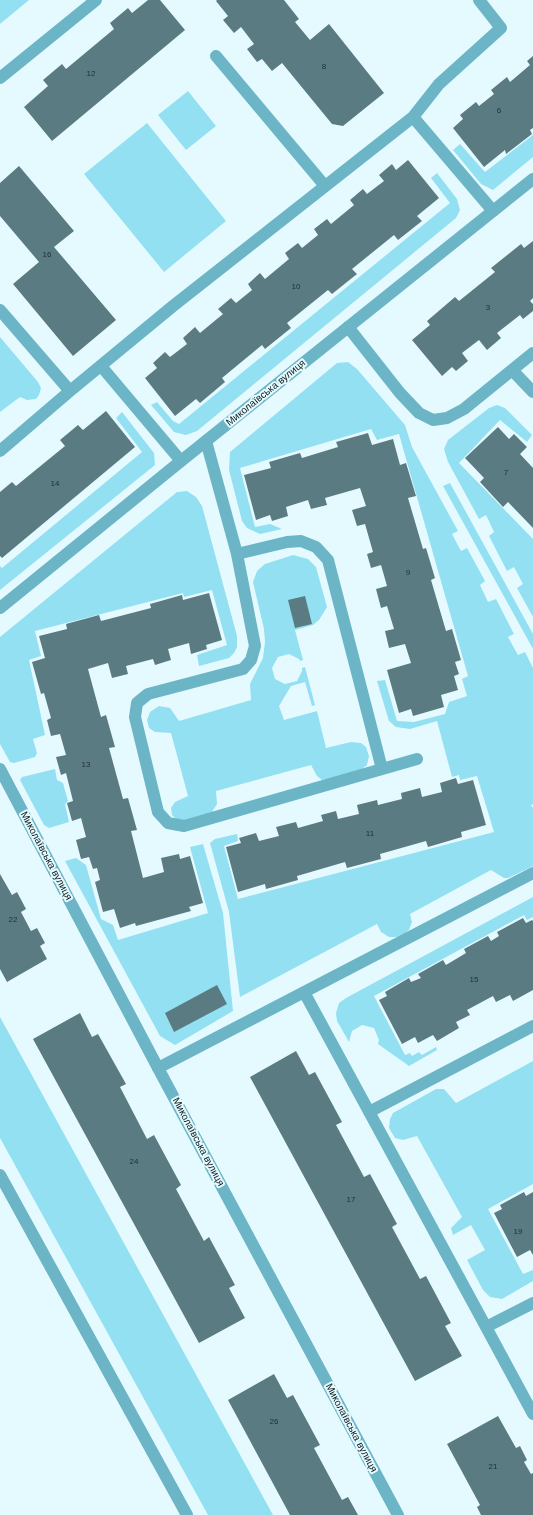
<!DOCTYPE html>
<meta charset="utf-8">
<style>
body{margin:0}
canvas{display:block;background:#e5faff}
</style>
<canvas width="533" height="1515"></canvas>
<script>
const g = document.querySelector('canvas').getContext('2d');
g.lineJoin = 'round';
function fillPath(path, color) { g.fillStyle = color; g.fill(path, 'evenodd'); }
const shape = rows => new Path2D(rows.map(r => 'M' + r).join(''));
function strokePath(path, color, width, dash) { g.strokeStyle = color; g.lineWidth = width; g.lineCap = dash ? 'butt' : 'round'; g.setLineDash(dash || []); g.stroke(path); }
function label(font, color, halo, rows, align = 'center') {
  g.font = font + ' Arial,sans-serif'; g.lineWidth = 4; g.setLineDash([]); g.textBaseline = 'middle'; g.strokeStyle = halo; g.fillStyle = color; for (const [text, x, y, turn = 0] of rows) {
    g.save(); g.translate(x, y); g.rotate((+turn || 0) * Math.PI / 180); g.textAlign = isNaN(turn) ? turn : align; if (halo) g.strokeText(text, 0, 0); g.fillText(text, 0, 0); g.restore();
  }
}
const green = shape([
 [0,0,29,0,0,24],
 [188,91,216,126,186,150,158,115],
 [147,123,226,221,164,272,84,174],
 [533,135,533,157,493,190,481,184,453,150,460,144,485,172],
 [437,173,457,199,460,210,456,218,197,431,186,435,174,432,151,405,157,402,173,421,179,424,450,203,431,178],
 [0,337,38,382,41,388,39,395,36,399,27,400,20,397,0,412],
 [348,362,357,369,405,425,412,447,458,531,452,534,461,551,467,548,485,581,480,585,488,602,496,599,514,634,508,637,518,655,525,652,533,668,533,804,531,805,533,808,533,866,508,878,504,878,491,870,410,914,412,922,409,930,401,937,389,937,381,932,377,924,240,997,229,912,210,843,215,839,237,834,238,841,224,846,238,899,494,832,477,776,460,780,459,775,452,777,437,721,410,729,396,727,389,721,377,681,385,680,397,721,414,722,445,714,449,702,467,696,462,679,468,676,399,434,377,440,371,429,240,468,255,527,270,524,282,529,260,534,247,528,242,521,229,470,230,452,337,363],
 [497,405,505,408,532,435,527,442,500,420,459,463,533,539,533,617,517,588,523,584,514,567,507,571,489,536,494,532,486,515,479,519,448,462,444,449,448,440,489,408],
 [122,412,154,453,155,465,0,590,0,566,2,568,142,452,116,418],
 [450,483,533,634,533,649,443,486],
 [187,491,196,497,202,506,237,636,237,647,234,653,229,658,199,666,197,655,227,645,212,590,184,597,183,593,35,631,41,656,29,660,45,735,33,739,37,753,35,757,14,763,10,762,0,744,0,637,177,492],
 [293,555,308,559,316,567,327,607,319,620,313,625,295,630,303,660,300,661,299,659,289,654,278,657,272,668,275,679,285,684,297,681,302,671,302,668,305,667,315,705,312,706,305,682,291,686,279,706,284,720,317,711,326,748,351,742,361,743,366,747,369,756,367,765,358,772,322,780,317,776,311,765,216,791,217,804,212,812,183,820,176,819,172,815,171,808,175,802,188,796,171,733,155,732,149,728,147,720,150,712,159,706,170,708,179,721,251,700,250,684,263,658,265,642,264,629,253,582,257,571,265,564],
 [55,769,57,780,63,783,68,801,65,804,69,822,49,828,44,825,20,780,22,777],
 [203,844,223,913,233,1011,175,1045,160,1036,65,861,76,858,86,865,101,919,113,925,118,940,208,913,190,847],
 [533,897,533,917,527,920,524,915,374,996,405,1055,410,1053,412,1056,419,1052,422,1055,436,1047,437,1050,409,1066,378,1044,379,1040,374,1028,362,1025,352,1031,349,1042,337,1021,336,1013,339,1003,346,998],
 [0,1017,273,1515,208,1515,0,1138],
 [533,1061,533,1184,488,1209,523,1274,533,1270,533,1281,502,1299,490,1297,483,1290,467,1260,485,1250,471,1225,453,1235,451,1228,462,1217,417,1136,403,1140,395,1138,389,1128,390,1119,393,1113,436,1089,444,1089,456,1103]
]);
const building = shape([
 [148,0,160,0,185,30,52,141,24,107,48,86,43,80,62,64,66,69,114,29,110,23,128,8,132,13],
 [217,0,284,0,299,19,295,22,310,40,329,24,384,93,343,126,332,124,282,63,272,71,262,59,257,62,247,49,254,44,241,27,234,33,223,20,228,16,216,1],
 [533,56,533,128,530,130,532,134,506,154,505,150,484,167,453,128,463,119,460,115,476,102,479,106,494,94,491,90,507,77,510,82,530,65,527,61],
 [408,160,439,198,417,216,422,221,398,240,394,235,352,269,357,274,332,294,328,290,287,323,291,328,265,349,262,345,222,378,225,382,200,403,196,399,175,416,145,378,157,368,153,363,165,352,170,357,187,344,183,338,195,327,200,333,223,314,218,309,231,298,236,303,252,290,248,284,260,273,265,279,289,259,285,253,298,243,302,248,318,235,314,229,327,219,331,224,354,205,350,200,363,189,367,194,384,181,379,175,392,164,396,170],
 [19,166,74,231,54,247,116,320,73,356,13,284,39,262,0,216,0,183],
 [533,241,533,298,530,301,533,304,533,311,523,319,520,315,497,333,501,338,487,350,479,340,462,353,468,361,456,371,452,367,442,376,412,340,430,325,427,321,455,297,459,301,495,272,491,268,521,244,524,248],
 [106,411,135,447,2,558,0,556,0,492,12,482,16,486,65,446,60,440,78,425,83,430],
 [498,427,509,439,514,434,527,447,520,454,533,468,533,528,508,502,503,507,480,482,484,478,465,458],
 [368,433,372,445,393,439,400,465,406,463,416,496,408,498,423,549,426,548,435,578,431,580,446,631,452,629,461,660,455,662,459,674,454,676,458,690,441,695,444,707,413,716,411,709,399,713,387,670,411,663,405,644,389,648,385,631,394,629,387,606,381,608,376,589,387,586,381,565,371,568,367,554,373,552,365,524,357,526,352,510,366,506,360,488,325,498,327,505,311,509,308,500,286,507,288,516,272,521,270,515,256,520,244,475,271,468,269,462,300,453,302,458,338,447,336,442],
 [209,593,222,640,206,645,207,649,191,654,189,643,168,649,171,660,155,665,153,659,126,666,128,674,112,678,108,663,88,669,101,717,106,715,115,747,109,748,123,799,128,798,137,830,131,831,143,878,164,872,161,858,179,854,180,859,190,856,203,903,189,907,191,911,136,926,135,923,120,928,114,909,103,912,95,882,100,880,97,868,93,869,89,857,81,859,76,840,86,837,81,818,72,821,67,803,73,801,66,773,61,775,56,757,66,755,60,734,51,736,47,720,51,718,44,693,41,694,32,662,45,658,39,636,67,629,66,624,99,615,101,621,151,608,150,604,182,595,183,600],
 [305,596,312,624,295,628,288,600],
 [456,778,458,784,473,780,486,825,461,832,462,837,428,847,426,841,380,854,381,859,347,868,345,862,297,876,298,880,266,889,265,884,238,892,226,847,241,843,239,838,256,833,259,841,279,836,276,827,296,822,298,828,323,821,321,815,336,811,338,819,359,814,357,805,377,800,378,805,402,799,401,793,420,788,422,797,442,792,440,783],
 [0,874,12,895,17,892,26,909,21,912,31,931,37,928,45,943,40,946,47,959,7,982,0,969],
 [523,918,526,923,532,920,533,921,533,990,513,1001,510,995,496,1002,493,996,467,1010,470,1015,456,1022,459,1028,437,1041,433,1035,418,1043,415,1037,402,1044,379,1000,387,996,385,992,409,978,411,982,421,978,418,974,443,960,446,965,466,953,464,949,488,936,491,941,499,936,497,932],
 [217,985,227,1004,174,1032,165,1013],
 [80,1013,92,1037,98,1034,126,1084,120,1087,147,1139,154,1135,181,1185,176,1189,204,1241,209,1237,235,1285,229,1288,245,1318,199,1343,33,1039],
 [296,1051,309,1075,315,1072,342,1122,336,1125,364,1177,370,1174,397,1224,392,1227,420,1279,426,1276,451,1323,445,1326,462,1356,415,1381,250,1077],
 [524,1192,526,1196,533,1192,533,1255,530,1250,517,1257,494,1213,502,1209,500,1205],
 [274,1374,287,1398,293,1395,320,1445,314,1448,342,1500,348,1497,358,1515,290,1515,228,1400],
 [498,1416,516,1448,520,1446,527,1460,524,1462,531,1474,533,1473,533,1515,481,1515,477,1507,480,1505,447,1444]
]);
const service = shape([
 [216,56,325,186],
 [0,78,96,0],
 [413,117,493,211],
 [0,310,70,391],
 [348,327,400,393,419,413,433,420,447,418,464,409,533,353],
 [101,366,181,461],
 [512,370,533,392],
 [206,441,237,554,255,646,251,660,243,669,148,694,137,703,135,717,158,812,168,823,184,826,417,759],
 [0,451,70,391,173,306,413,117,439,84,501,28,479,0],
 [237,554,287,542,301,541,316,547,328,560,382,769],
 [304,992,486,1327,533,1303],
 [158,1068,533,873],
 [369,1112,533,1026],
 [0,1175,187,1515],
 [486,1327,533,1414]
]);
const minor = shape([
 [0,608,181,461,533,179],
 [0,769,158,1068,398,1515]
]);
const numberNames = [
 ["8",324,67],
 ["12",91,74],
 ["6",499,111],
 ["16",47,255],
 ["10",296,287],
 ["3",488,308],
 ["7",506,473],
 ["14",55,484],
 ["9",408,573],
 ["13",86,765],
 ["11",370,834],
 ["22",13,920],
 ["15",474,980],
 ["24",134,1162],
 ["17",351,1200],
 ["19",518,1232],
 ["26",274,1422],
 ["21",493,1467]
];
const streetNames = [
 ["Миколаївська вулиця",266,393,-39],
 ["Миколаївська вулиця",46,856,62],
 ["Миколаївська вулиця",198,1142,62],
 ["Миколаївська вулиця",351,1428,62]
];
fillPath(green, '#93e0f2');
fillPath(building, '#5b7b82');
strokePath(service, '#6bb5c6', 12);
strokePath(minor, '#6bb5c6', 12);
label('8px', '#203236', null, numberNames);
label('10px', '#0c191c', '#e5faff', streetNames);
</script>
